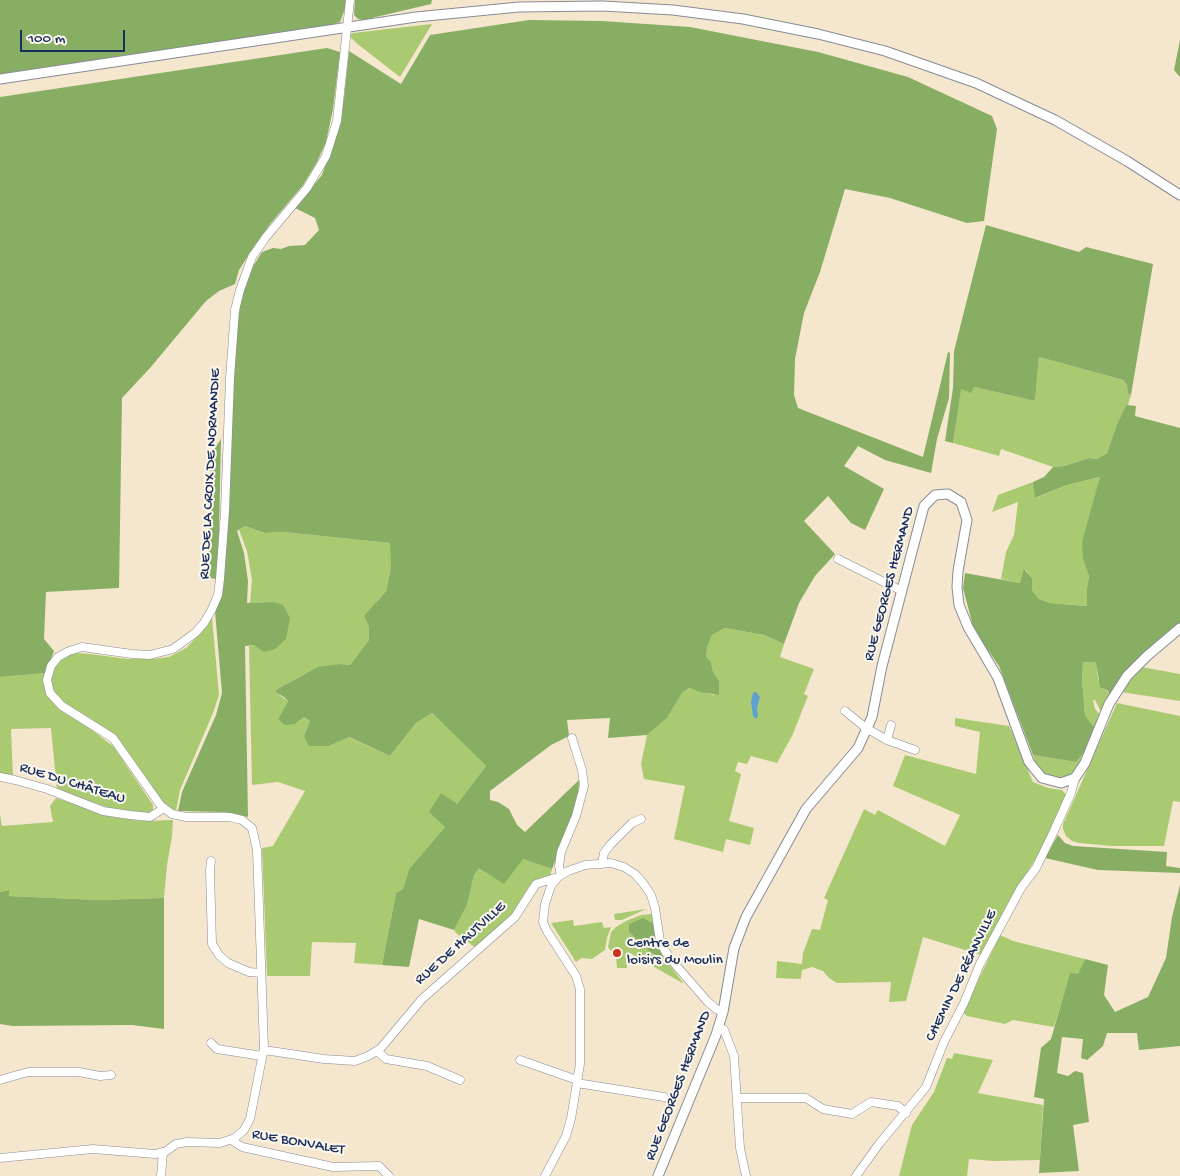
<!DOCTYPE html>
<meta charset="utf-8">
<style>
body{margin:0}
#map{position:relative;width:1180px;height:1176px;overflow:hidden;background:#f5e7ce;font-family:"Gochi Hand",sans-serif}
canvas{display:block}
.scale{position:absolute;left:20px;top:30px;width:105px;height:22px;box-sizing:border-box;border:2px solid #1b2f5e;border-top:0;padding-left:6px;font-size:15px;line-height:18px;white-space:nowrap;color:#1b2f5e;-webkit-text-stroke:4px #fbf7ec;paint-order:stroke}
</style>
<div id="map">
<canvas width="1180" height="1176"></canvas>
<div class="scale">100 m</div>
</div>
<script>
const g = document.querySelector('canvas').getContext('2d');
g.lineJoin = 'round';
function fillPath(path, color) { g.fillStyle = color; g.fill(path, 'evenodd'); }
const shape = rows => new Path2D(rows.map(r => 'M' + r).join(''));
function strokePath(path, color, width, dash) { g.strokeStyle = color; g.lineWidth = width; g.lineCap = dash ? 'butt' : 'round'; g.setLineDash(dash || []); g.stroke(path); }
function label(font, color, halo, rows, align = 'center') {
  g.font = font + ' "Gochi Hand",sans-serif'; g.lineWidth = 4; g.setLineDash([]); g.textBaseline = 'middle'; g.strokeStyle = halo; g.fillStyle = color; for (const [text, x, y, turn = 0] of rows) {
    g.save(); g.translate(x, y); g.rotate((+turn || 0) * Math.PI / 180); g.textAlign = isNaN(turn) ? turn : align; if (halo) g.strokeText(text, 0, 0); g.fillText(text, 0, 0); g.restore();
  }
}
const green = shape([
 [432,24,400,77,360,46,351,38,350,35,353,33],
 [1039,357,1123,380,1127,385,1128,394,1131,395,1128,405,1126,405,1117,424,1107,453,1097,459,1089,458,1064,466,1053,467,1001,449,999,456,953,443,960,389,974,387,1035,401],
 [1100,477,1083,559,1089,576,1087,588,1088,606,1050,603,1039,599,1032,590,1032,578,1025,569,1020,583,1001,579,1006,552,1014,535,1018,502,992,512,998,495,1033,482,1036,498,1067,485],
 [245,526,265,533,283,532,391,543,391,567,386,591,377,601,369,626,369,640,350,665,340,664,303,675,277,689,275,692,288,701,278,719,295,724,304,717,310,721,304,736,329,746,348,737,390,756,416,723,432,713,486,766,457,804,429,812,446,826,409,869,403,889,396,893,382,965,354,963,356,943,312,942,310,976,267,976,262,848,273,846,305,791,278,782,252,785,249,646,254,645,274,602,250,603,252,580,247,551,239,530],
 [212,617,219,695,213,713,180,790,176,811,162,802,116,737,84,715,64,704,55,696,51,684,51,675,55,666,65,655,75,653,90,654,127,659,153,659,169,657,186,648,202,632],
 [725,628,764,635,784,644,780,657,814,669,804,694,808,696,792,736,777,763,751,756,747,764,738,762,735,771,741,774,729,821,754,828,750,845,726,839,723,852,674,839,685,786,644,779,641,764,647,735,667,718,682,693,691,688,714,695,719,681,713,672,711,662,706,656,707,648,712,635],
 [1083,662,1095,662,1097,668,1098,679,1110,695,1103,711,1100,710,1095,700,1093,700,1095,709,1100,715,1094,727,1085,715,1082,679],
 [1142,667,1180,674,1180,701,1121,692,1131,678],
 [46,673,46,690,50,699,58,708,86,725,114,747,153,805,153,810,148,813,139,814,115,810,57,790,51,728,11,729,13,777,0,775,0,677],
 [1117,703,1180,716,1180,802,1173,801,1164,846,1112,846,1079,843,1072,841,1066,836,1063,829,1063,824],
 [955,718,1009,726,1033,782,1048,788,1062,790,1067,796,1045,844,1006,906,995,930,981,955,923,937,906,1001,889,1002,891,982,837,983,829,978,823,971,812,967,802,970,801,979,776,978,777,961,802,964,803,953,812,929,820,930,828,900,824,898,864,809,875,815,878,810,945,846,960,815,893,786,905,755,976,774,980,732,955,726],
 [1083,754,1077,769,1072,775,1057,778,1050,777,1040,771,1036,766,1033,755,1076,762],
 [56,798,112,817,142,821,173,820,172,836,167,865,164,898,98,900,9,896,9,890,0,892,0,814,2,826,53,822,50,806],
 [523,859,552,869,550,877,538,880,528,888,512,914,477,949,456,933,454,930,467,905,474,874,479,868],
 [646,909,622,920,615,920,614,914],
 [652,914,654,924,629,932,649,951,659,957,663,956,684,984,630,953,626,957,627,968,617,968,616,958,608,947,611,932,616,927,626,921,641,915],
 [573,920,574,926,602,922,604,928,611,927,607,938,605,950,592,959,582,958,576,962,551,923],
 [1000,935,1013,941,1085,959,1078,975,1070,974,1054,1027,1013,1020,1005,1024,967,1016,963,1012],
 [954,1053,993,1060,978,1093,1043,1105,1040,1160,994,1161,969,1159,967,1176,899,1176,912,1125,934,1092,947,1058,952,1059]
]);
const forest = shape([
 [0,0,346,0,345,9,340,22,331,25,0,74],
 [355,0,432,0,431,4,363,20,358,19,354,15],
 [529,20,602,21,690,27,818,52,908,77,992,116,997,129,984,221,967,223,890,198,845,189,820,272,804,313,795,359,794,395,798,408,923,457,948,352,950,353,949,398,937,439,931,473,885,460,858,446,844,466,884,489,865,530,851,523,828,496,804,521,835,554,815,576,799,603,784,644,764,635,725,628,712,635,707,648,706,656,711,662,713,672,719,681,719,695,700,692,690,688,682,693,667,718,647,735,608,738,610,718,567,720,569,736,551,745,490,791,490,800,498,802,509,809,517,825,525,832,579,780,578,796,574,816,552,869,523,859,504,884,479,868,474,875,467,905,454,930,419,919,409,967,382,965,396,893,403,889,409,869,445,827,429,812,441,793,457,804,486,766,432,713,416,723,390,756,349,737,329,746,309,746,304,736,310,721,304,717,295,724,285,725,278,719,288,701,284,697,275,692,277,689,318,667,340,664,350,665,369,640,369,626,364,616,386,591,391,567,390,543,283,532,265,533,245,526,237,531,244,553,248,581,247,603,274,602,283,605,290,618,286,639,275,649,264,652,254,645,245,646,248,817,225,812,178,811,182,792,216,715,222,693,215,611,221,586,228,505,236,338,241,299,249,273,262,252,273,248,281,249,289,246,305,245,319,230,315,218,295,208,322,175,336,135,344,99,349,51,401,84,430,35],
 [1180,40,1180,77,1174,70],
 [327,48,340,52,333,109,326,142,317,162,303,185,270,224,248,256,239,270,235,284,219,291,206,301,150,368,122,398,119,588,46,592,44,639,54,651,46,673,0,677,0,97],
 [986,225,1079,252,1086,247,1153,264,1131,395,1128,394,1127,385,1123,380,1039,357,1035,401,974,387,971,393,961,389,953,443,945,441,953,388,954,351],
 [1126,405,1136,406,1135,416,1180,428,1180,625,1139,659,1119,680,1110,695,1107,690,1100,687,1097,668,1095,662,1083,662,1082,679,1085,715,1094,727,1083,754,1076,762,1033,755,999,666,974,630,963,588,965,573,1020,583,1024,569,1032,578,1032,590,1039,599,1050,603,1087,606,1087,588,1089,576,1083,559,1082,542,1100,477,1067,485,1035,498,1033,482,1044,477,1053,467,1064,466,1089,458,1097,459,1107,453,1117,424],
 [221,439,218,579,208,578,211,454],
 [1058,835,1065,843,1073,846,1167,852,1166,866,1180,868,1180,873,1098,870,1045,858],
 [1180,885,1180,1046,1139,1050,1137,1033,1107,1033,1103,1046,1087,1060,1081,1058,1083,1039,1062,1037,1057,1073,1068,1076,1075,1071,1083,1073,1089,1122,1073,1125,1079,1171,1039,1173,1044,1099,1034,1097,1041,1048,1051,1039,1070,973,1078,974,1085,959,1108,965,1104,995,1115,1012,1148,997,1166,958,1172,917],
 [9,890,9,896,98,900,164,898,164,1029,132,1025,12,1026,0,1024,0,892],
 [643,918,654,924,660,949,663,956,659,957,649,951,629,932,629,924]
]);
const water = shape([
 [756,692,760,697,757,708,758,716,756,719,753,716,751,702,753,693]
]);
const minor = shape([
 [838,559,902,591],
 [845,711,866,728,887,740,915,750],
 [887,740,891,725],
 [0,777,15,780,47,789,103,811,130,815,150,817,164,808],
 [211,861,210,870,212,944,219,955,228,963,249,972,261,973],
 [602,864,604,853,611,844,632,823,641,819],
 [561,875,559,866,561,852,576,816,584,786,582,770,572,738],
 [719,1027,724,1030,734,1056,740,1148,746,1176],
 [211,1043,217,1049,262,1056],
 [264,1050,324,1059,355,1061,368,1056,380,1049,422,999,515,917,536,884,558,877,568,871,585,865,611,863,624,867,635,874,643,883,651,895,655,908,660,941,665,951,674,963,707,1001,716,1009,723,1012],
 [377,1051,386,1059,427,1066,460,1080],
 [520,1060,577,1080],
 [0,1080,28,1072,79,1072,100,1076,111,1075],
 [577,1083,664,1097],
 [737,1098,806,1098,823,1109,852,1114,871,1102,898,1106,906,1113],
 [231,1140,242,1147,333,1167,379,1166,389,1176],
 [0,1158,93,1149,155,1154,165,1152,176,1144,187,1142,220,1143,235,1138,244,1130,250,1119,264,1048,257,850,252,828,242,820,230,817,186,817,172,814,161,806,113,738,62,706,50,693,47,680,51,666,58,657,69,651,82,647,132,654,150,655,173,649,195,633,204,623,212,609,218,595,220,579,225,511,230,378,235,310,240,290,252,257,266,237,307,188,326,156,337,121,350,0],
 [161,1176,163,1152],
 [545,1176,566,1136,571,1119,580,1064,580,989,576,976,547,931,543,922,545,904,551,886,558,877],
 [856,1176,879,1144,926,1087,944,1042,964,1003,980,964,1021,888,1036,868,1054,831,1071,793,1075,778]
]);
const tertiary = shape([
 [0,79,416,17,519,7,603,6,673,10,743,19,818,34,885,51,976,83,1055,120,1127,161,1180,195],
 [658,1176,716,1035,723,1012,734,948,746,917,806,809,858,748,872,717,882,666,924,506,935,495,948,494,961,502,967,520,958,571,957,587,959,605,968,627,998,678,1029,762,1042,778,1061,783,1075,778,1085,763,1109,704,1127,676,1147,656,1180,628]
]);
const markers = [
 [617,953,5,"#c8321e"]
];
const streetNames = [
 ["RUE DE LA CROIX DE NORMANDIE",211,474,-87],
 ["RUE GEORGES HERMAND",890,584,-75],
 ["RUE DU CHÂTEAU",72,784,17],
 ["RUE DE HAUTVILLE",461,944,-42],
 ["CHEMIN DE RÉANVILLE",962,976,-64],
 ["RUE GEORGES HERMAND",679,1086,-69],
 ["RUE BONVALET",298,1143,10]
];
const poiNames = [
 ["Centre de",627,944],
 ["loisirs du Moulin",627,961]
];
fillPath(green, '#aaca71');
fillPath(forest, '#87ae63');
fillPath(water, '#5da1d2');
strokePath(minor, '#888b96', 9);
strokePath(tertiary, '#888b96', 11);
strokePath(minor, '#fff', 8);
strokePath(tertiary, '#fff', 9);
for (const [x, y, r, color] of markers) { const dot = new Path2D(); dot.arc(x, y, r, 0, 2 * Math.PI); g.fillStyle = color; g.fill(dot); strokePath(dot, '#fbf7ec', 2); }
label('15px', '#1b2f5e', '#fbf7ec', streetNames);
label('15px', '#1b2f5e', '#fbf7ec', poiNames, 'left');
</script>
